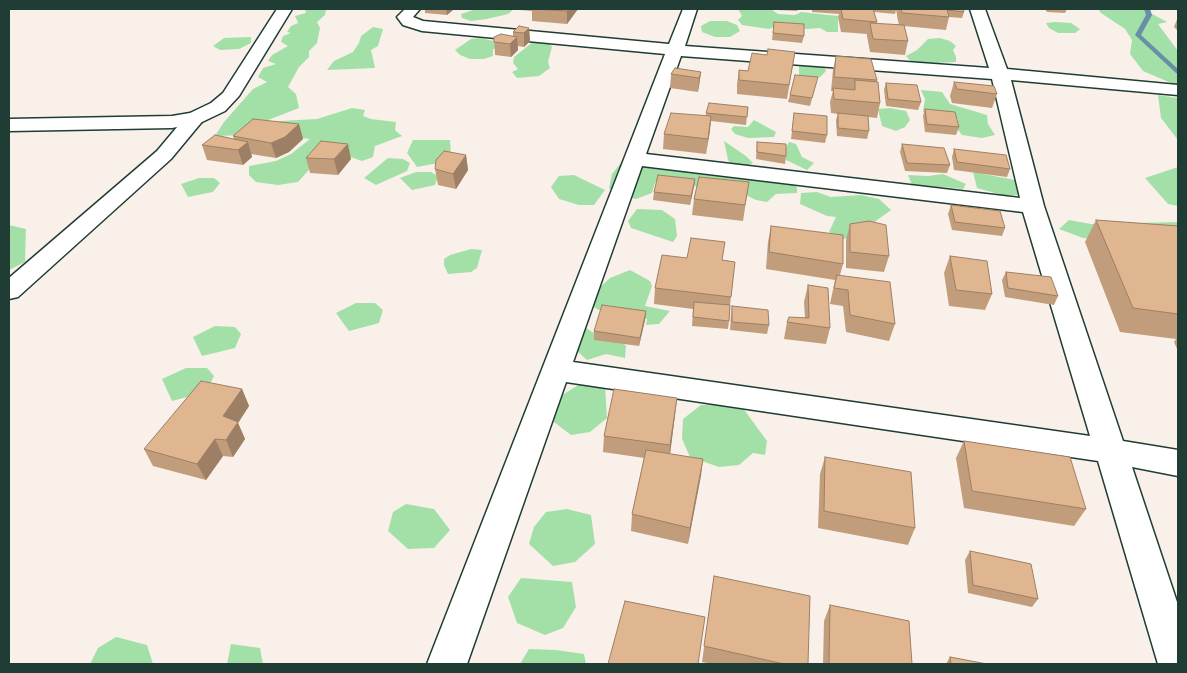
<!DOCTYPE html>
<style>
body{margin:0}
#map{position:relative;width:1187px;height:673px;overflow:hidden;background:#f9f0e9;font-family:"Gochi Hand",sans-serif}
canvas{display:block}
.frame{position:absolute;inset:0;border:10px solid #1f3d34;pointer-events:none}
</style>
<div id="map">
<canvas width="1187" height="673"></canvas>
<div class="frame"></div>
</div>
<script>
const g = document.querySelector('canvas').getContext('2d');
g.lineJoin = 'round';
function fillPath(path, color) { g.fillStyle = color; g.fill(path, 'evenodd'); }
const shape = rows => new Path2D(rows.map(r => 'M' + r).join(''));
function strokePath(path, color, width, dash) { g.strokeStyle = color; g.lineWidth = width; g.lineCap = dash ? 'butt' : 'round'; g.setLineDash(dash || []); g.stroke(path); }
const green = shape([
 [305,9,326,9,325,15,317,22,320,28,317,43,309,51,309,57,299,67,288,87,296,94,299,108,263,122,246,135,215,136,224,122,253,89,267,82,258,77,263,68,276,64,268,61,272,55,288,46,281,42,283,36,291,33,287,32,291,26,298,23,295,16,306,13],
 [476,9,514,9,508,14,487,19,471,21,462,18,461,14],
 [738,9,771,9,778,14,795,15,801,12,838,16,838,32,827,32,820,28,808,29,776,26,769,29,742,25,738,20,742,16],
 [1098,9,1143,9,1167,22,1158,24,1178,51,1178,86,1143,71,1130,54,1132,40,1125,29,1101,13],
 [710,21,727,21,737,25,740,31,730,37,715,37,702,32,701,26],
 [1055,22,1071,23,1080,29,1075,33,1058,33,1049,28,1046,23],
 [373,27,383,29,378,46,371,50,375,68,327,70,334,61,353,52,359,43,361,36],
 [251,37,251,43,239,49,220,50,213,46,224,38],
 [480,38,498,42,500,47,493,49,493,56,484,59,470,59,460,55,455,50,471,39],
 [940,38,950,41,956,46,953,50,956,57,956,62,913,64,906,56,917,50,928,39],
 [542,40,549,42,552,47,548,62,550,68,539,76,517,78,512,72,518,69,513,63,514,57,533,42],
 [799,62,823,64,826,71,820,77,812,80,799,76],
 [921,90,942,92,950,104,987,115,988,124,995,135,982,138,962,135,958,130,958,119,923,112,925,99],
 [1158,95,1178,98,1178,140,1161,118],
 [352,108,365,110,363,116,371,119,396,122,395,130,402,136,375,146,373,157,362,161,342,154,323,154,298,182,278,185,256,182,249,175,249,166,276,161,291,154,310,139,277,135,273,127,280,121,317,119],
 [890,108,906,111,910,120,905,127,896,131,882,126,878,109],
 [754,120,776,132,774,137,748,138,735,134,731,129,734,126,748,127],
 [413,140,450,140,451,155,444,162,417,167,407,153],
 [724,141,746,156,753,163,742,168,732,165,728,160],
 [789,142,796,144,802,157,814,163,807,170,786,160,786,148],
 [388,158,403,159,410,163,407,171,376,185,364,178],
 [620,164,640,165,767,181,787,181,797,187,797,193,776,194,767,202,756,200,737,191,655,182,652,193,636,199,616,195,609,188,612,174],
 [1178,167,1178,206,1168,204,1145,178],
 [416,172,431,172,438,176,435,185,412,190,400,178],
 [973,172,1015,180,1022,190,1020,195,1002,195,977,188],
 [943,174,966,184,963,189,943,187,924,188,912,185,908,175,928,176],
 [574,175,605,190,594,205,579,205,559,199,551,187,559,176],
 [199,178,214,178,220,183,213,192,188,197,181,184],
 [817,192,831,197,861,195,879,199,891,210,869,226,865,236,842,239,829,232,836,217,827,216,800,204,801,193],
 [637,209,662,210,675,219,677,236,673,242,631,228,628,221],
 [1069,220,1091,224,1178,222,1178,248,1083,238,1059,229],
 [9,225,26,229,25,262,9,270],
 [471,249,482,250,477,268,471,272,448,274,444,265,444,259,450,255],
 [630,270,650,281,652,286,645,306,670,311,659,324,646,325,647,319,599,310,592,306,598,289,610,278],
 [356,303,375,303,383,310,379,323,349,331,336,313],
 [215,326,235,327,241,334,235,348,202,356,193,337],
 [583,326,592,332,615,335,626,346,625,358,606,354,587,360,577,351],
 [186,368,207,368,214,376,206,392,172,401,162,379],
 [586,380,605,386,607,418,590,432,571,435,550,419,553,405,564,394],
 [740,404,767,441,765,455,753,453,739,465,719,467,690,457,682,439,683,419,701,405],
 [406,504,434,509,450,530,434,548,408,549,388,531,393,512],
 [567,509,591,515,595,544,575,562,553,566,529,544,534,527,546,512],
 [521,578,572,582,576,607,563,628,545,635,517,623,508,597],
 [116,637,147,645,153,664,90,664,98,648],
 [231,644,260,648,263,664,227,664],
 [529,649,556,650,584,654,586,664,520,664]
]);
const stream = shape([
 [1144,9,1150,9,1152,15,1141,35,1178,69,1178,74,1176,73,1135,35,1146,15,1144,9]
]);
const path = shape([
 [1169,9,1178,9]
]);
const minor = shape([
 [405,9,420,9,413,17,423,21,669,44,683,9,697,9,685,46,989,68,970,9,985,9,1007,69,1178,85,1178,95,1011,80,1044,206,1123,441,1178,450,1178,476,1132,467,1178,605,1178,664,1158,664,1098,461,566,382,467,664,427,664,665,54,422,31,403,25,397,17,405,9],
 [681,56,992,79,1020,198,646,154,681,56],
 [642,166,1023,212,1090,436,573,362,642,166],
 [195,112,202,114,205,118,171,159,18,297,9,299,9,278,157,151,188,114,195,112]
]);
const tertiary = shape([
 [277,9,292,9,239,96,225,111,202,122,172,128,9,131,9,119,172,116,190,113,211,103,223,93,277,9]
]);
const wall = shape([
 [425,9,470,9,469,10,454,9,447,15,425,13],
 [520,9,578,9,567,24,532,21,532,11,520,10],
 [775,9,798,9,797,11,777,10],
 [812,9,963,9,964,12,962,18,949,17,946,30,904,26,908,41,905,55,870,52,867,36,867,34,841,32,838,17,839,14,812,12],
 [896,10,897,14,897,16,899,25,876,24,877,22,874,12,895,14],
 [1045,9,1067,9,1065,13,1047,12],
 [1178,17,1178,31,1174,27],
 [774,22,804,36,802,43,772,40],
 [529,28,530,41,524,47,518,46,518,50,511,57,495,55,494,37,513,36,513,32],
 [795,52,787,99,737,94,737,84,739,70,748,71,767,55],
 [836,56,877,80,880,103,877,118,868,117,869,131,867,139,837,136,836,120,838,114,831,113,830,102,833,91,831,91,833,70],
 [701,72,699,86,698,92,670,88,671,74],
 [954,82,997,94,992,108,952,103,950,96],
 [886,83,921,102,918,110,886,106,884,90],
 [816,84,810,106,788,102,790,95],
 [748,107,746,125,711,121,706,154,663,149,664,134,706,116,706,113],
 [925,109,959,127,956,135,925,132,923,116],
 [794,113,827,135,825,143,791,139],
 [299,124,303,139,289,152,276,158,251,154,252,157,243,165,207,160,202,145,234,139,233,136],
 [757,142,786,156,785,164,756,159],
 [902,144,950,165,947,173,905,171,900,152],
 [954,149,1010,169,1007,177,954,170,952,157],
 [466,155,468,170,456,189,438,185,435,169],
 [306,158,351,159,338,175,310,173],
 [695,179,690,205,653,200,654,192],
 [749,182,743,221,692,215,694,199],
 [951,205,1005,228,1002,236,952,230,948,214],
 [1096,220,1178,226,1178,351,1174,342,1176,339,1120,332,1085,242],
 [850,224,889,256,884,272,846,268,846,240],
 [771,226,843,264,840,275,895,324,889,341,846,332,843,306,830,304,835,280,766,269,768,242],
 [950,256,992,294,985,310,949,306,944,273],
 [722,260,735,262,730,305,729,321,728,329,692,326,693,309,654,304,655,288],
 [1006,272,1058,296,1054,305,1005,297,1002,280],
 [808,285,830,328,826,344,784,339,787,322,805,318,804,302],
 [732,306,769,325,767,334,730,330,731,315],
 [646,311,645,320,639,346,594,340,594,331],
 [242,389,249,406,238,423,245,439,233,457,223,456,206,480,153,466,144,449],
 [677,398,670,454,703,459,688,544,631,531,632,514,644,458,603,452,604,436],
 [964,441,1086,509,1074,526,964,508,956,458],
 [825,457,915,528,908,545,818,528,820,474],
 [970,551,1038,599,1032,607,968,593,965,560],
 [714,576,808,664,712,664,702,662],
 [830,605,912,664,823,664,824,621],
 [950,657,987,664,946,664]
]);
const shadedWall = shape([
 [446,9,454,9,447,15],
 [569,9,578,9,567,24,567,11],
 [529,28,530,41,524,47,524,33],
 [517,37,518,50,511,57,510,44],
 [701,72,699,86,698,92,699,78],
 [711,116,710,131,706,154,708,139],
 [299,124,303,139,289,152,276,158,271,143],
 [248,142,252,157,243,165,238,150],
 [348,144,351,159,338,175,334,159],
 [466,155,468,170,456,189,453,174],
 [695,179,694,187,690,205,691,196],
 [646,311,645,320,639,346,640,338],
 [242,389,249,406,238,423,245,439,233,457,226,440,223,416],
 [677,398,675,415,669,462,670,445],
 [215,439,223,456,206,480,197,464],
 [703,459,701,476,688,544,690,528]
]);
const building = shape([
 [532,9,569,9,567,11,532,9],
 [841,9,873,9,877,22,843,19,841,9],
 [901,9,947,9,949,17,902,13,901,9],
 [947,9,963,9,964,12,947,10,947,9],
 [774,22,804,24,804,36,773,33,774,22],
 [870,23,904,25,908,41,873,39,870,23],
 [519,26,529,28,524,33,513,32,519,26],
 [501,34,517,37,510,44,494,42,494,37,501,34],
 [768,49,795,52,789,85,739,80,739,70,748,71,752,53,767,55,768,49],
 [836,56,871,59,877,80,834,77,836,56],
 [675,68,701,72,699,78,671,74,675,68],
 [795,75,818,77,812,98,790,95,795,75],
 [855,80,878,82,880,103,834,99,833,88,855,90,855,80],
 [954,82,994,86,997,94,957,89,954,82],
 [886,83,917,85,921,102,888,99,886,83],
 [709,103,748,107,747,117,706,113,709,103],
 [925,109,955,112,959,127,927,124,925,109],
 [671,113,711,116,708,139,664,134,671,113],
 [794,113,827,116,827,135,792,131,794,113],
 [838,113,868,116,869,131,838,128,838,113],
 [253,119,299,124,285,137,271,143,233,136,253,119],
 [215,135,248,142,238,150,202,145,215,135],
 [321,141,348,144,334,159,306,158,321,141],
 [757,142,786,144,786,156,757,152,757,142],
 [902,144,944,148,950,165,907,163,902,144],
 [954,149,1006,155,1010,169,957,162,954,149],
 [444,151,466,155,453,174,435,169,436,160,444,151],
 [658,175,695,179,691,196,654,192,658,175],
 [699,177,749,182,745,205,694,199,699,177],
 [951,205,1000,211,1005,228,955,222,951,205],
 [1096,220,1178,226,1178,314,1133,308,1096,220],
 [869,221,886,225,889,256,850,252,850,224,869,221],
 [771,226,843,235,843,264,769,252,771,226],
 [691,238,725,242,722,260,735,262,731,297,655,288,662,255,687,258,691,238],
 [950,256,987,261,992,294,956,290,950,256],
 [1006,272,1051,277,1058,296,1008,288,1006,272],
 [837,275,890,282,895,324,850,315,848,290,834,288,837,275],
 [808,285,828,288,830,328,787,322,789,317,809,318,808,285],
 [694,302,730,305,729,321,693,317,694,302],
 [602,305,646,311,640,338,594,331,602,305],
 [732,306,768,310,769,325,732,322,732,306],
 [201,381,242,389,223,416,238,422,226,440,215,439,197,464,144,449,201,381],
 [614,389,677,398,670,445,604,436,614,389],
 [964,441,1070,457,1086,509,972,491,964,441],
 [646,450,703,459,690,528,632,514,646,450],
 [825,457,911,472,915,528,824,511,825,457],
 [970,551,1031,564,1038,599,973,585,970,551],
 [714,576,810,596,808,664,784,664,704,646,714,576],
 [625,601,705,617,698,664,608,664,625,601],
 [830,605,909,621,912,664,829,664,830,605],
 [950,657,987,664,951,664,950,657]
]);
fillPath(green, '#a3e0a8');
fillPath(stream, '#688fa7');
strokePath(minor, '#1f3d34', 3);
strokePath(tertiary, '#1f3d34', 3);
strokePath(path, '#1f3d34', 2, [0.5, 2.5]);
fillPath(minor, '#fff');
fillPath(tertiary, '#fff');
fillPath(wall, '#c19d7c');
fillPath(shadedWall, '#9d7f65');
fillPath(building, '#e0b690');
strokePath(building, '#9d7f65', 1);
</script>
